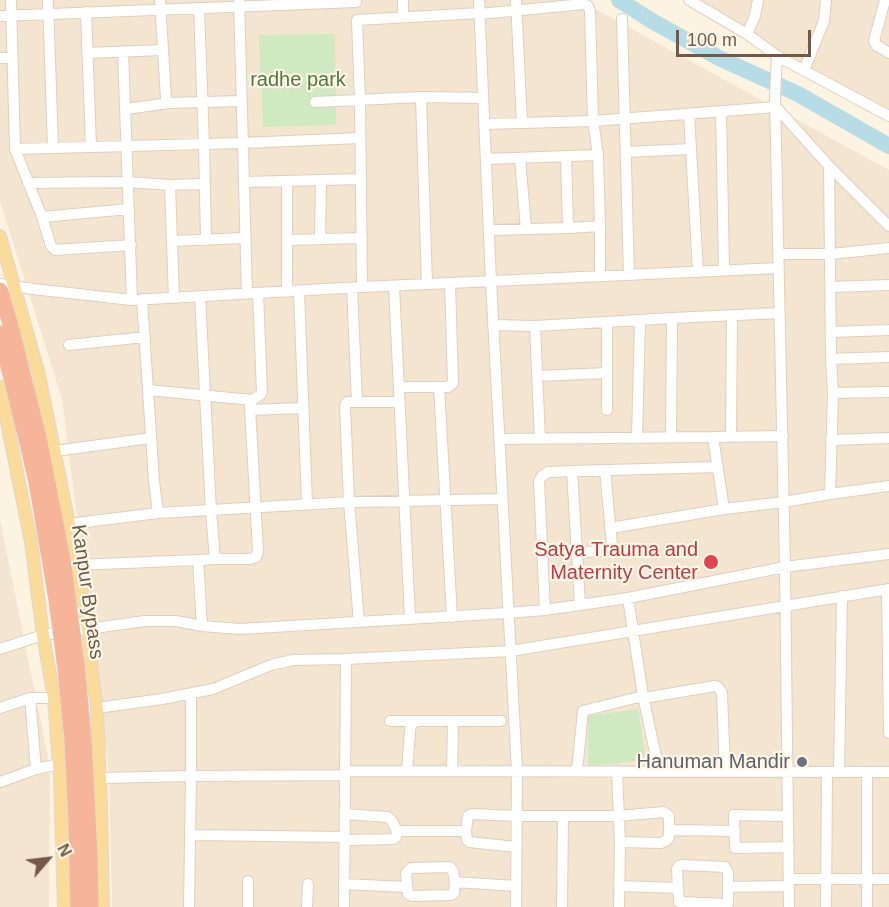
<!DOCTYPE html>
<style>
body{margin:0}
#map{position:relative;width:889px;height:907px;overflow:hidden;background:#fcf3e1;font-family:Helvetica,sans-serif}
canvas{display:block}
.north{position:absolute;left:18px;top:829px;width:60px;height:60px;-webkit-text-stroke:4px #fff7e7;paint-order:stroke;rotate:62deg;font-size:16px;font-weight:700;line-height:24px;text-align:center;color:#735a48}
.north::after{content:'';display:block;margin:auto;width:21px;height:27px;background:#735a48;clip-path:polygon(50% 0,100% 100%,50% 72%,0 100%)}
.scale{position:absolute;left:676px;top:30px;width:135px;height:27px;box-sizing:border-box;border:3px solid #735a48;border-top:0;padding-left:8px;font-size:18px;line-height:21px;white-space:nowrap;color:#735a48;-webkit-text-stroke:4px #fff7e7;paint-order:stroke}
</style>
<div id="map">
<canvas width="889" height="907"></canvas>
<div class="north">N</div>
<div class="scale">100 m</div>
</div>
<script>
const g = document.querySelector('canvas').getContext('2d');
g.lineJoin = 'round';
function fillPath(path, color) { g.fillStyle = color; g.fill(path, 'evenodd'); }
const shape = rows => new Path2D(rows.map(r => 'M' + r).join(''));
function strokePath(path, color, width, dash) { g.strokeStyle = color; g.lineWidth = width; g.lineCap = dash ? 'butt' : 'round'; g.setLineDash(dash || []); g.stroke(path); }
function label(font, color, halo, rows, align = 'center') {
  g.font = font + ' Helvetica,sans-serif'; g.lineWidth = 4.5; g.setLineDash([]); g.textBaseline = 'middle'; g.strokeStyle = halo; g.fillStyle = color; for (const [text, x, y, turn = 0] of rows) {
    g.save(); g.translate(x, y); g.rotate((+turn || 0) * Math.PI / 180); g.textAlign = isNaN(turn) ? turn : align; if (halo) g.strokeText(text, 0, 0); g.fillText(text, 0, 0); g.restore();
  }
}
const residential = shape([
 [0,0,579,0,889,170,889,907,112,907,109,771,62,399,0,201],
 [687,0,889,0,889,118],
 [0,520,50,767,49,907,0,907]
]);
const green = shape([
 [335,34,336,125,263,127,259,35],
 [638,709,646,760,588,766,588,716]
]);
const river = shape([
 [619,0,652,21,719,58,798,94,889,146]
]);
const minor = shape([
 [11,0,15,149,242,143,360,138],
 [48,0,53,148],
 [160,0,166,99,169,103],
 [239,0,247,294],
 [403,0,403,17],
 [479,0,491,281,517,771,516,907],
 [516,0,522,123],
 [689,0,747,34,777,56,889,116],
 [885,0,874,41,876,45,889,53],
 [199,8,204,144,206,240],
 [86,12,91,146],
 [480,14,584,4,588,6,590,11,593,121,776,107,829,166,889,226],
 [0,16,356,2],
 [622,19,629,275],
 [747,34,755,16,758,0],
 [123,51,132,300],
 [87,53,163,50],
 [777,56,775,96,785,567,789,907],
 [0,58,12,58],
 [804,70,824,21,826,0],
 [421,97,483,98],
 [315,102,421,97,427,284],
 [126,109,169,103,241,101],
 [721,111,724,270],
 [689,114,698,272],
 [484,124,593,121,598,155,600,226,600,276],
 [15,149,42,217,51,246,55,250,131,245],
 [626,152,691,149],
 [566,156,568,228],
 [520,158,526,229],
 [486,159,598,155],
 [829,166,831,359,833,393,830,494,889,486],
 [244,182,361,179],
 [28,183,128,182,170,185,205,184],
 [170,185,174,298],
 [42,217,129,209],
 [489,230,568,228,600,226],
 [320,239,321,180],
 [287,240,362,238],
 [172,241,245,238],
 [779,254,831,254,889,248],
 [0,284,33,289,132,300,362,287,779,268],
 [394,286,410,619],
 [362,287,360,100,357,20,480,13],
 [831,287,889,285],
 [352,288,357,402,347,402,345,406,349,502,502,499],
 [299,291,307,505],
 [287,292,287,181],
 [200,296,211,511,215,559,198,560,202,626],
 [142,299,154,481,158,513],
 [493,325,535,326],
 [831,332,889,330],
 [69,345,145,337],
 [831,359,889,357],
 [537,376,607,373],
 [399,387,448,387,453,383,450,283],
 [439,387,452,617],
 [148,390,252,400],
 [833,393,889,392],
 [357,402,399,402],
 [250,410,303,408],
 [607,410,607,322],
 [783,436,713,437,724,509,784,502,830,494],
 [671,437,672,318,780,313],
 [731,437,732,316],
 [637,438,640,320,672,318],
 [499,439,713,437],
 [540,439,535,326,640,320],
 [831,440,889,438],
 [55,451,151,438],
 [572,471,580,604],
 [69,524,158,513,349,502,359,622],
 [610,528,724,509],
 [577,553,609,550,612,545,605,470],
 [215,559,250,559,256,557,258,552,250,407,252,400,260,395,262,392,258,293],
 [77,565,198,560],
 [887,589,889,733],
 [628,598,643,696,659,771],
 [545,610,539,481,542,476,548,472,572,471,718,467],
 [0,649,43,635,145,621,176,621,202,626,240,629,507,613,545,610,628,598,785,567,889,554],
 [30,698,36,769],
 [644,698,715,686,718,687,722,693,725,771],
 [0,708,30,698,54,698],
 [97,708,162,699,213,689,271,665,293,660,346,659,511,651,889,589],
 [390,721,501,721],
 [345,771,889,772],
 [407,771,410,731,411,725,416,721],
 [452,771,453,721],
 [577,771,583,711,643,696],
 [617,771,620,842,619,907],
 [839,772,842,596],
 [100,778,191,776,345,775],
 [0,782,36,769,59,764],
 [345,814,388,817,392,821,397,831,396,837,393,839,345,840],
 [788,816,734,815,735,848,789,847],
 [670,830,735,831],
 [397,831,466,831],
 [191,835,344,837],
 [516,847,469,842,467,840,466,831,468,816,472,814,516,816,618,816,664,812,669,816,669,837,667,840,661,843,620,842],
 [789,879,889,879],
 [455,882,453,871,450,867,411,868,406,873,408,894,412,896,452,895,454,893,455,882,516,886],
 [344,884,406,887],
 [619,886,678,888,679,902,728,904,728,887,789,886],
 [678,888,677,869,679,866,682,865,725,867,728,872,728,887],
 [189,907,191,776,191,694],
 [248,907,248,881],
 [307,907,308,884],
 [344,907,346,659],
 [562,907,563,816],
 [826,907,827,772],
 [867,907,867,772]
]);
const major = shape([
 [0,236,39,375,72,539,88,629,93,682,97,708,101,805,103,907],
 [0,387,31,542,43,635,54,698,60,778,64,907]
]);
const highwayBridge = shape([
 [0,290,10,323,39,438,63,560,77,666,84,741,90,858,91,907],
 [0,333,26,438,36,481,56,598,65,667,72,739,76,817,78,907]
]);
const markers = [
 [711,562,8,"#e0444e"],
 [802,762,6,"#6b7280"]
];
const parkNames = [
 ["radhe park",298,80]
];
const healthNames = [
 ["Satya Trauma and",698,550],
 ["Maternity Center",698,573]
];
const streetNames = [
 ["Kanpur Bypass",87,592,82]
];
const worshipNames = [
 ["Hanuman Mandir",790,762]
];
fillPath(residential, '#f3e5d0');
fillPath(green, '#cfe9c0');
strokePath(river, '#b6dce5', 16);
strokePath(minor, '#e0cfbd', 12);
strokePath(major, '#ddd7d3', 14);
strokePath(minor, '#fff', 10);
strokePath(major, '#fbdb9a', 12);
strokePath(highwayBridge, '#ddd7d3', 16, []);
strokePath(highwayBridge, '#f6b598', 15);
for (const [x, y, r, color] of markers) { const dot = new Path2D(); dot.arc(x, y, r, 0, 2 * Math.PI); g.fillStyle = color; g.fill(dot); strokePath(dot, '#fff7e7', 2); }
label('20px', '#4e7941', '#fff7e7', parkNames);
label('20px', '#be3a42', '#fff7e7', healthNames, 'right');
label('20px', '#735a48', '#fff7e7', streetNames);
label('20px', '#5b616d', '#fff7e7', worshipNames, 'right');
</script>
